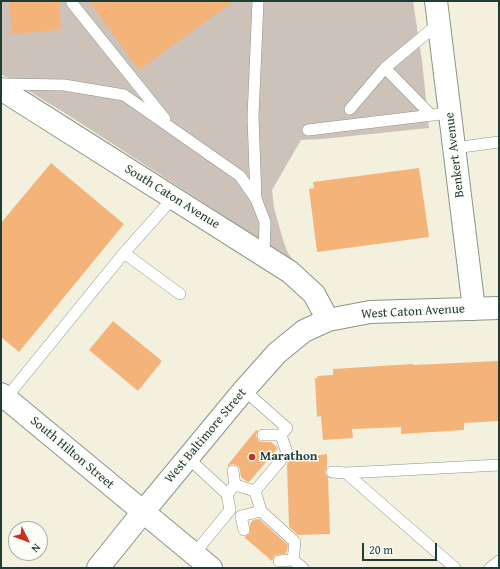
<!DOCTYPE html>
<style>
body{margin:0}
#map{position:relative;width:500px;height:569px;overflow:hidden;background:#f3f0de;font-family:"Gentium Book Plus",serif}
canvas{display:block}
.frame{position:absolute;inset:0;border:2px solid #1f3d34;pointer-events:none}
.north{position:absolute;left:8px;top:521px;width:40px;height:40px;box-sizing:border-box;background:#fdfcf7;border:1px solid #a4b0a9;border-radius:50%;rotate:132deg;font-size:11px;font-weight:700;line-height:16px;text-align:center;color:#1f3d34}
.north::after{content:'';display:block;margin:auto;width:14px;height:18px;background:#c8321e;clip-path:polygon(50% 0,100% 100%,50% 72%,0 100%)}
.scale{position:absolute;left:362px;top:543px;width:75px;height:18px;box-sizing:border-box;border:2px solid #1f3d34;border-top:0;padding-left:5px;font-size:12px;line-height:14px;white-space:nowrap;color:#1f3d34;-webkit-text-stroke:3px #fdfcf7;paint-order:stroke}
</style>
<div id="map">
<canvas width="500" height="569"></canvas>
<div class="frame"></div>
<div class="north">N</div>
<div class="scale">20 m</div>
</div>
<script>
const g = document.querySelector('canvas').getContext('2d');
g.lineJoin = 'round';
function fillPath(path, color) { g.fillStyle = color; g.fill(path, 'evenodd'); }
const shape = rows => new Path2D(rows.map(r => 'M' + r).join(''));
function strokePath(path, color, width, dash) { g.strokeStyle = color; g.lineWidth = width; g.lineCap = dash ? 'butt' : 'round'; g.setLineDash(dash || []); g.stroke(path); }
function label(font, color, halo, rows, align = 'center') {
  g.font = font + ' "Gentium Book Plus",serif'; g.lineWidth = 3; g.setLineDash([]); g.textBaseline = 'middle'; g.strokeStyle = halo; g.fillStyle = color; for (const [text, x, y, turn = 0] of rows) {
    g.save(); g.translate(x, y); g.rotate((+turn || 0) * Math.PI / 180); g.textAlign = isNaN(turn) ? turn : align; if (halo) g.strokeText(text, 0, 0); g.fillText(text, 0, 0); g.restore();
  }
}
const industrial = shape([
 [1,1,413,1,422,61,429,128,322,139,301,140,272,190,274,208,283,240,288,253,294,261,238,225,68,115,1,74]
]);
const building = shape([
 [9,1,59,1,61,30,12,34],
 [89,1,234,1,139,70],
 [51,163,124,224,19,352,1,337,1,223],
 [419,168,429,237,317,252,309,189,314,188,313,182],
 [113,321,162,361,138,391,89,350],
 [499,361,499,421,464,423,464,430,401,434,401,427,352,429,353,438,323,440,321,416,317,417,315,378,318,378,317,376,333,375,333,369,413,364,413,365],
 [256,430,258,431,256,435,257,438,259,441,263,442,271,442,278,448,249,482,246,481,241,477,240,470,239,467,236,465,232,464,228,466,227,466],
 [327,454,327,467,325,472,326,475,328,477,330,534,298,535,289,527,287,464,291,459],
 [259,519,288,545,287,551,285,554,275,555,273,558,272,561,244,537,248,535,250,533,250,524,253,520]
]);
const service = shape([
 [72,1,72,3,165,119],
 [385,68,431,115],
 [1,84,64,85,124,95,240,176,256,199,265,222,264,256],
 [350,109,385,68,438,24],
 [308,130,449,113],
 [454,148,499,142],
 [256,199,253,117,258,1],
 [124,253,180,294],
 [244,390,287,428,281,435],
 [6,398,124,253,173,198],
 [188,458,227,494],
 [233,471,235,485],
 [332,472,346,473,499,465],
 [346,473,455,568],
 [255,491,261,511],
 [244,530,241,516,261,511,295,542,293,560,303,568],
 [194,554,230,510,227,494,235,485,255,491,287,453,281,435,263,435],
 [279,561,293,560],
 [490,568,499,561]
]);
const minor = shape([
 [436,1,474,309],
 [1,89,290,272,314,294,328,320],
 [143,512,244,390,277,353,304,331,328,320,370,312,499,308]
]);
const secondary = shape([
 [98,568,143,512]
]);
const primary = shape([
 [1,394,211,568]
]);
const markers = [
 [252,457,4,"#c8321e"]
];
const streetNames = [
 ["Benkert Avenue",455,155,-97],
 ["South Caton Avenue",172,197,32],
 ["West Caton Avenue",413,312,-3],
 ["West Baltimore Street",206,436,-50],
 ["South Hilton Street",72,453,40]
];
const poiNames = [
 ["Marathon",260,457]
];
fillPath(industrial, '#cdc2b9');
fillPath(building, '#f4b378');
strokePath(service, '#899689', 12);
strokePath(minor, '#899689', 24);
strokePath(secondary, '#899689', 24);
strokePath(primary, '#899689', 24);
strokePath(service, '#fff', 11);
strokePath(minor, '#fff', 22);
strokePath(secondary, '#fff', 22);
strokePath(primary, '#fff', 22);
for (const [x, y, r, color] of markers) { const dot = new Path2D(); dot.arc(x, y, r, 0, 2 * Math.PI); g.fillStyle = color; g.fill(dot); strokePath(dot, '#fdfcf7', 1.5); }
label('13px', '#1f3d34', '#fdfcf7', streetNames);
label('bold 13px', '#1f3d34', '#fdfcf7', poiNames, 'left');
</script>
